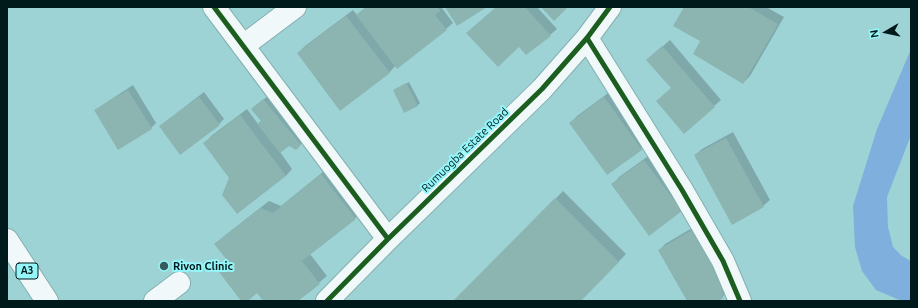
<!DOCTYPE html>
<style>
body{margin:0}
#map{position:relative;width:918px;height:308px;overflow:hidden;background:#9ed3d5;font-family:Ubuntu,sans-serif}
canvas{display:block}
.frame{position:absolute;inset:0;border:8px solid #001a1c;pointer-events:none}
.north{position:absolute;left:866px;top:12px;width:40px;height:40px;-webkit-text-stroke:3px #95f6f9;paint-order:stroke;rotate:261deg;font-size:11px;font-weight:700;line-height:16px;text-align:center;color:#001a1c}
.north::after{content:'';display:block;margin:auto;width:14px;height:18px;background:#001a1c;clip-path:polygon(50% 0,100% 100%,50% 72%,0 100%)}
</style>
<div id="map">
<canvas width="918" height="308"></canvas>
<div class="frame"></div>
<div class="north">N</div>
</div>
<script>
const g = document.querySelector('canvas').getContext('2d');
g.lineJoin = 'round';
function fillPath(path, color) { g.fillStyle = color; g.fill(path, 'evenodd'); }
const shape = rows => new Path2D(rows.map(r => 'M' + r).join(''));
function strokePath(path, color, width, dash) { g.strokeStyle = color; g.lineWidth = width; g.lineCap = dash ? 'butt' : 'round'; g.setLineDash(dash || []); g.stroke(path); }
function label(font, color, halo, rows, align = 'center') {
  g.font = font + ' Ubuntu,sans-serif'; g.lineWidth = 4; g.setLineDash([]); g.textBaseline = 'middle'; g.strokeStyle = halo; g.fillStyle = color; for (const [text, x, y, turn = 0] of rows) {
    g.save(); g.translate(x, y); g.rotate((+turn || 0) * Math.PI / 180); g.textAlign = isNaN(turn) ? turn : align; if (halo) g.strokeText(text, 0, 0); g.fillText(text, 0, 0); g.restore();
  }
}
const water = shape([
 [911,49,911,135,887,197,888,227,893,247,902,256,911,261,911,301,902,301,876,290,862,271,855,247,853,206,877,129]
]);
const shadow = shape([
 [366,7,442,7,442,8,453,23,446,29,396,65,389,73,298,53,305,46,353,10,357,15],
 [496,7,537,7,557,29,550,35],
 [685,7,766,7,784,17,750,76,743,83,701,41],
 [670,40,721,100,714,106,672,88,654,54],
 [409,82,420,103,417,106,394,90],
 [133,85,156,123,151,128,96,110,101,106],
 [611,91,647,142,641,149,570,123,577,116],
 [204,92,224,119,219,124,165,122],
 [269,95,305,140,300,145,289,145,280,152,292,169,286,176,230,178,205,143,211,136,247,109,258,124,262,120,258,104],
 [733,132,770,200,763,206,695,155,702,149],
 [651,154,682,210,613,184,619,177],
 [329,167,363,211,355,218,310,254,327,276,297,301,265,301,258,292,246,301,243,301,217,268,227,259,216,244,223,237,269,201,281,206],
 [563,191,626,254,580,301,455,301],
 [699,224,729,291,717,301,688,301,659,251,665,244]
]);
const building = shape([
 [366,7,437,7,440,11,435,15,447,30,397,69,356,15],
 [445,7,487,7,457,26],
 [496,7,525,7,551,36,526,55,519,47,498,67,466,33],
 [541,7,568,7,554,21],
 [684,7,748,7,778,24,743,84,693,54,700,41,673,26],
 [346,16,390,73,340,111,297,53],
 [662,46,715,107,684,134,656,101,671,88,646,60],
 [406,83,418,106,404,113,393,90],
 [128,90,152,129,118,150,94,110],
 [199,97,220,125,180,155,159,126],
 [604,97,642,150,607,175,569,123],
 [263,99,301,145,296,150,289,146,280,153,257,124,261,121,251,109],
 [240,115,286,176,237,214,222,195,229,178,203,143],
 [726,138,764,207,732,225,694,155],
 [644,160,682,211,649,236,611,184],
 [321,174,356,219,302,261,320,284,298,301,263,301,257,293,248,301,241,301,216,268,227,260,214,244,260,208,273,213],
 [555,198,619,262,581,301,453,301],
 [692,230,722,280,723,298,719,301,687,301,658,250]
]);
const minor = shape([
 [214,7,388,239],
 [587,38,682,190,723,261,740,301],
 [243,46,295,7],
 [155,301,179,283],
 [327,301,388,239,542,89,587,38,610,7]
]);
const highway = shape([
 [7,240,47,301]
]);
const cycleway = shape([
 [214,7,388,239],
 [587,38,682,190,723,261,740,301],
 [327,301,388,239,542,89,587,38,610,7]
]);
const markers = [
 [164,266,5,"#375b5d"]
];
const shields = [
 [27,271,22]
];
const shieldNames = [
 ["A3",27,271]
];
const streetNames = [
 ["Rumuogba Estate Road",465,150,-44]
];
const poiNames = [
 ["Rivon Clinic",173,266]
];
fillPath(water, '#7fafdd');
fillPath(shadow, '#0003');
fillPath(building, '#8cb5b2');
strokePath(minor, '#84afb0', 24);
strokePath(highway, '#84afb0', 24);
strokePath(minor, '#f0f8f9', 22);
strokePath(highway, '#f0f8f9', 22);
strokePath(cycleway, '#1b5e20', 5);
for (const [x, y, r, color] of markers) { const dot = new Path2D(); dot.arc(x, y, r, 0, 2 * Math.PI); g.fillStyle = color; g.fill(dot); strokePath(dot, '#95f6f9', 1.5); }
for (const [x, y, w] of shields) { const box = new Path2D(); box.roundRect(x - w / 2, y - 8, w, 16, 3); g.fillStyle = '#95f6f9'; g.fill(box); strokePath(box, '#001a1c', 1); }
label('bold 10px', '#001a1c', null, shieldNames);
label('11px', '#001a1c', '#95f6f9', streetNames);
label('bold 11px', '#001a1c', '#95f6f9', poiNames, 'left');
</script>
